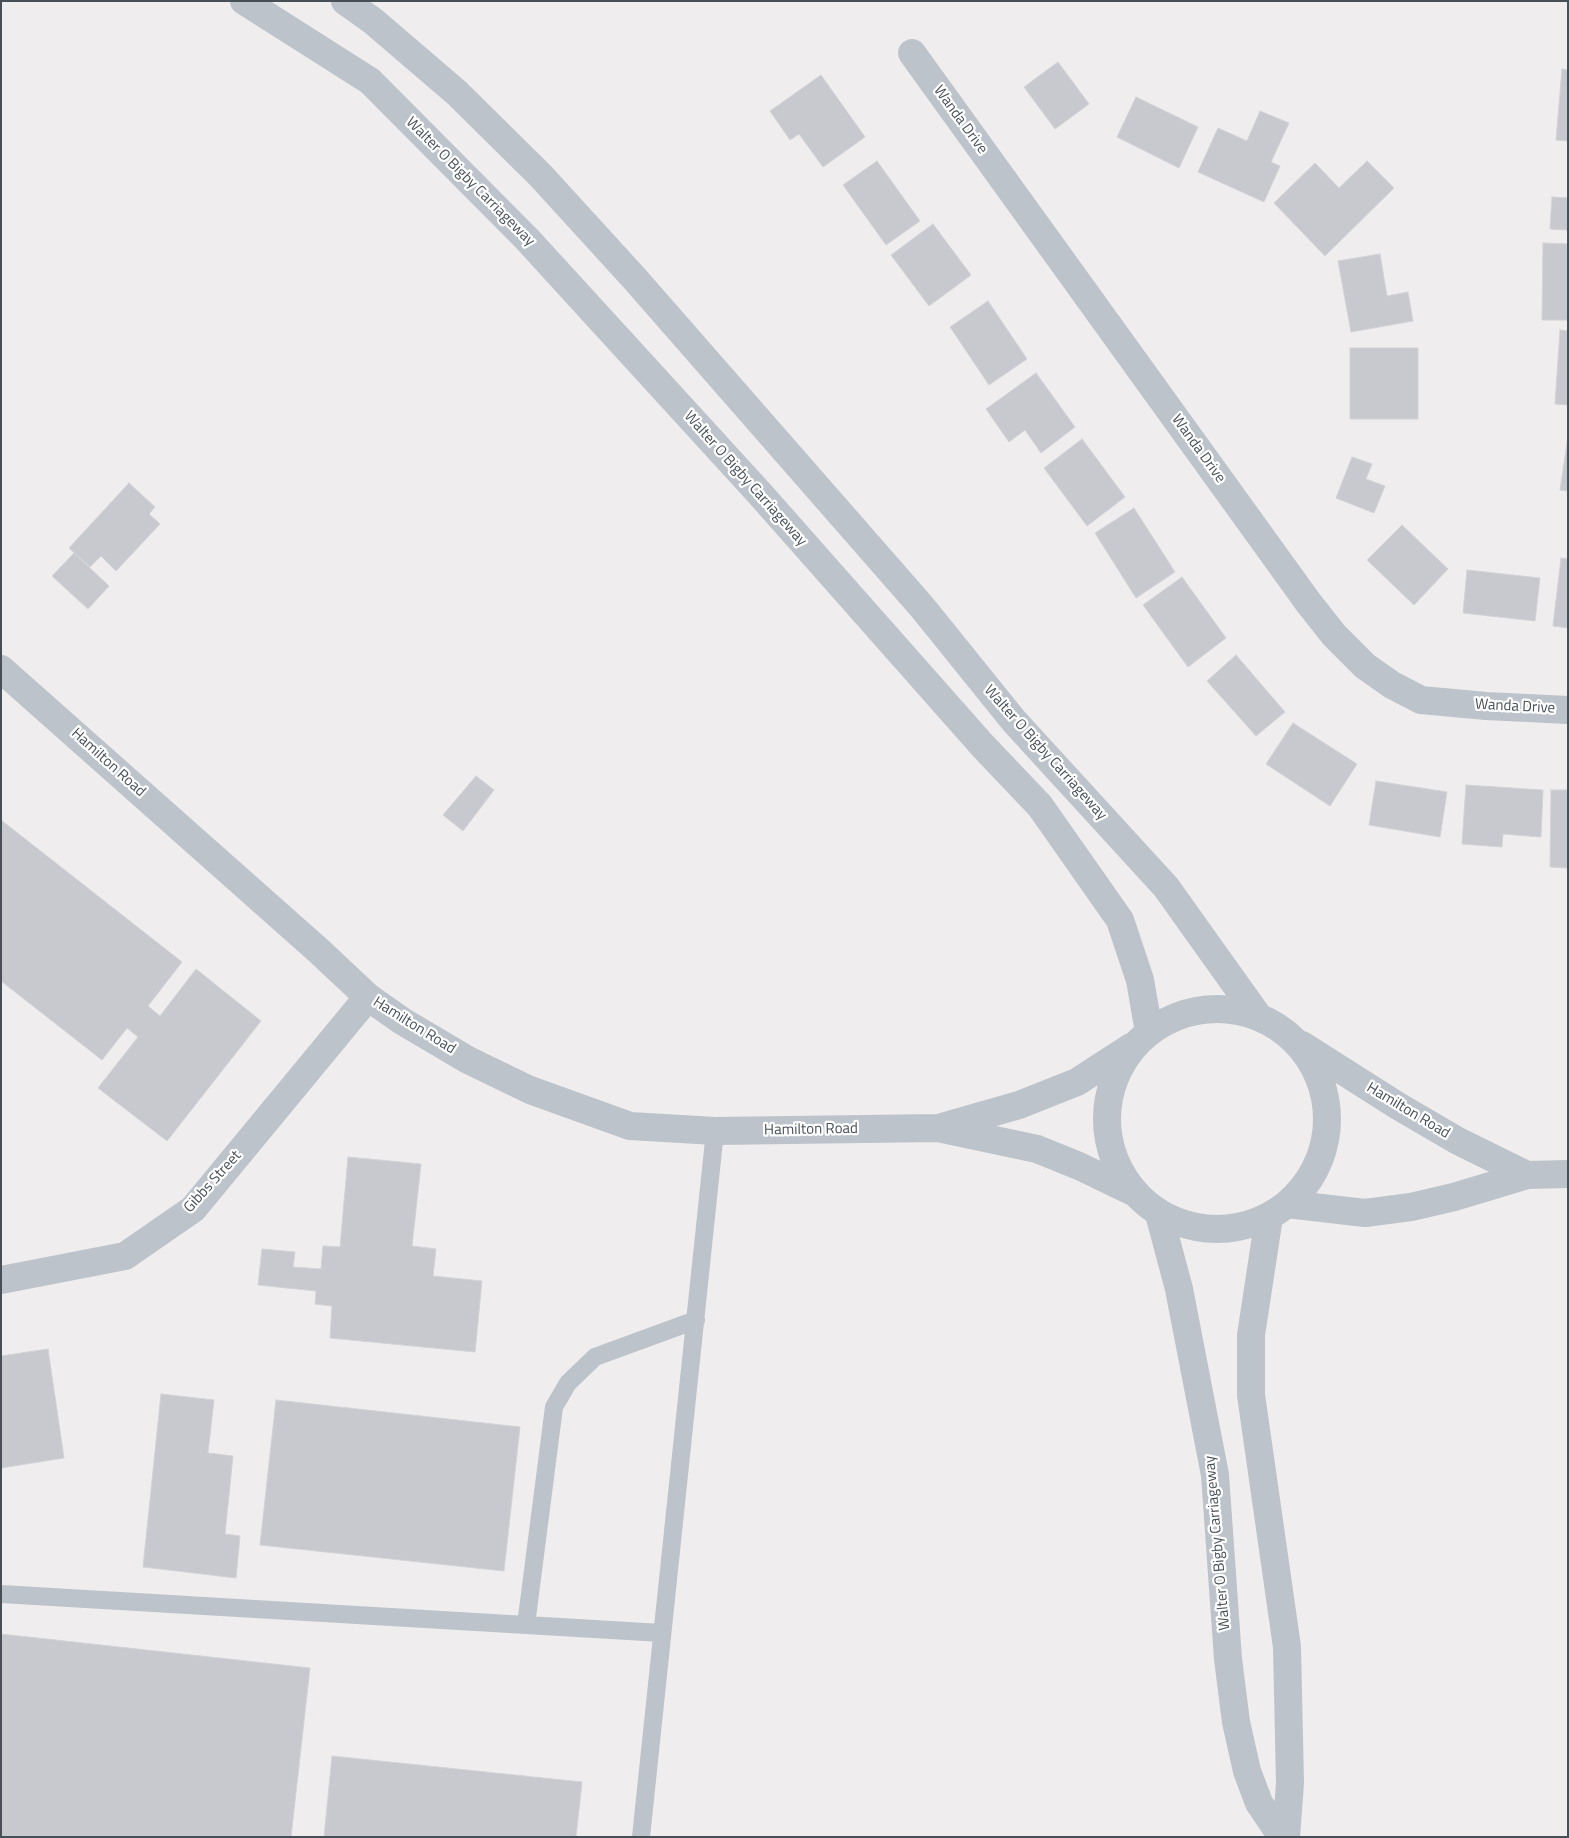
<!DOCTYPE html>
<style>
body{margin:0}
#map{position:relative;width:1569px;height:1838px;overflow:hidden;background:#efeded;font-family:"Titillium Web",sans-serif}
canvas{display:block}
.frame{position:absolute;inset:0;border:2px solid #474f57;pointer-events:none}
</style>
<div id="map">
<canvas width="1569" height="1838"></canvas>
<div class="frame"></div>
</div>
<script>
const g = document.querySelector('canvas').getContext('2d');
g.lineJoin = 'round';
function fillPath(path, color) { g.fillStyle = color; g.fill(path, 'evenodd'); }
const shape = rows => new Path2D(rows.map(r => 'M' + r).join(''));
function strokePath(path, color, width, dash) { g.strokeStyle = color; g.lineWidth = width; g.lineCap = dash ? 'butt' : 'round'; g.setLineDash(dash || []); g.stroke(path); }
function label(font, color, halo, rows, align = 'center') {
  g.font = font + ' "Titillium Web",sans-serif'; g.lineWidth = 4.5; g.setLineDash([]); g.textBaseline = 'middle'; g.strokeStyle = halo; g.fillStyle = color; for (const [text, x, y, turn = 0] of rows) {
    g.save(); g.translate(x, y); g.rotate((+turn || 0) * Math.PI / 180); g.textAlign = isNaN(turn) ? turn : align; if (halo) g.strokeText(text, 0, 0); g.fillText(text, 0, 0); g.restore();
  }
}
const building = shape([
 [1058,62,1089,104,1055,129,1024,87,1058,62],
 [1562,69,1568,70,1568,141,1556,140,1562,69],
 [821,75,865,137,823,167,799,134,790,140,770,111,821,75],
 [1136,97,1198,127,1179,168,1117,137,1136,97],
 [1260,111,1289,123,1271,162,1280,166,1264,202,1198,172,1218,128,1247,141,1260,111],
 [877,161,920,221,886,245,843,185,877,161],
 [1367,161,1394,188,1325,256,1274,203,1315,163,1339,188,1367,161],
 [1552,197,1568,198,1568,230,1550,229,1552,197],
 [933,224,971,275,929,306,891,255,933,224],
 [1543,243,1568,244,1568,320,1542,320,1543,243],
 [1380,254,1387,296,1408,292,1413,321,1351,332,1338,261,1380,254],
 [988,301,1027,359,989,385,950,327,988,301],
 [1560,330,1568,331,1568,405,1555,404,1560,330],
 [1350,348,1418,348,1418,419,1350,419,1350,348],
 [1036,373,1075,427,1041,453,1025,430,1009,442,986,409,1036,373],
 [1568,437,1568,491,1560,490,1568,437],
 [1082,439,1125,497,1087,526,1044,468,1082,439],
 [1352,457,1372,464,1366,479,1385,486,1374,513,1336,498,1352,457],
 [129,483,155,507,149,514,160,524,116,571,101,556,90,567,69,548,129,483],
 [1134,508,1175,572,1136,598,1095,533,1134,508],
 [1402,525,1448,569,1414,605,1367,560,1402,525],
 [74,553,109,586,88,609,52,576,74,553],
 [1561,558,1568,559,1568,628,1553,626,1561,558],
 [1467,570,1540,578,1535,621,1463,613,1467,570],
 [1182,577,1226,638,1188,667,1143,605,1182,577],
 [1236,655,1285,712,1256,736,1207,681,1236,655],
 [1293,723,1357,764,1330,806,1266,764,1293,723],
 [476,776,494,790,463,831,443,815,476,776],
 [1376,781,1447,792,1440,837,1369,825,1376,781],
 [1466,785,1543,790,1541,837,1503,834,1502,847,1462,844,1466,785],
 [1551,790,1568,790,1568,868,1550,867,1551,790],
 [1,820,182,962,148,1006,160,1016,196,969,261,1021,167,1141,98,1088,138,1037,127,1028,102,1060,1,981,1,820],
 [348,1157,421,1164,412,1246,436,1249,433,1276,482,1281,475,1352,330,1338,332,1306,315,1304,316,1291,258,1285,262,1249,295,1252,293,1267,321,1269,323,1246,340,1247,348,1157],
 [48,1349,64,1458,1,1468,1,1356,48,1349],
 [161,1394,214,1400,208,1453,233,1456,225,1534,240,1536,236,1578,143,1567,161,1394],
 [276,1400,520,1427,504,1571,260,1545,276,1400],
 [1,1634,310,1668,291,1837,1,1837,1,1634],
 [332,1756,582,1782,576,1837,324,1837,332,1756]
]);
const lane = shape([
 [1,1594,662,1633],
 [526,1625,554,1407,568,1383,595,1357,696,1320],
 [641,1837,715,1131]
]);
const street = shape([
 [244,1,370,81,527,239,761,495,982,745,1040,806,1120,920,1140,980,1149,1032],
 [345,1,373,21,457,93,541,176,635,279,922,607,1014,721,1166,887,1258,1016],
 [912,53,1308,602,1334,635,1365,666,1392,685,1421,700,1486,706,1568,710],
 [1,669,319,951,368,997,402,1021,468,1060,530,1090,630,1126,715,1131,938,1128,1037,1149,1079,1166,1135,1193],
 '1107 1119a110 110 0 1 1 220 0a110 110 0 1 1-220 0Z',
 [1302,1045,1398,1106,1458,1141,1527,1175],
 [942,1127,1019,1105,1077,1082,1131,1047],
 [1287,1204,1365,1213,1411,1207,1454,1197,1527,1175,1568,1174],
 [1159,1214,1179,1289,1215,1475,1228,1659,1236,1722,1247,1771,1259,1803,1282,1837],
 [1269,1217,1251,1335,1251,1395,1287,1647,1290,1783,1286,1837],
 [1,1280,125,1256,193,1209,368,997]
]);
const streetNames = [
 ["Wanda Drive",960,120,54],
 ["Walter O Bigby Carriageway",470,182,45],
 ["Wanda Drive",1198,449,54],
 ["Walter O Bigby Carriageway",745,479,48],
 ["Wanda Drive",1515,707,3],
 ["Walter O Bigby Carriageway",1045,753,48],
 ["Hamilton Road",108,763,42],
 ["Hamilton Road",414,1026,32],
 ["Hamilton Road",1408,1111,31],
 ["Hamilton Road",811,1130,-1],
 ["Gibbs Street",213,1182,-48],
 ["Walter O Bigby Carriageway",1218,1543,-95]
];
fillPath(building, '#c7c9cf');
strokePath(building, '#d1d3d7', 1);
strokePath(lane, '#bcc3ca', 18);
strokePath(street, '#bcc3ca', 28);
label('15px', '#474f57', '#fff', streetNames);
</script>
